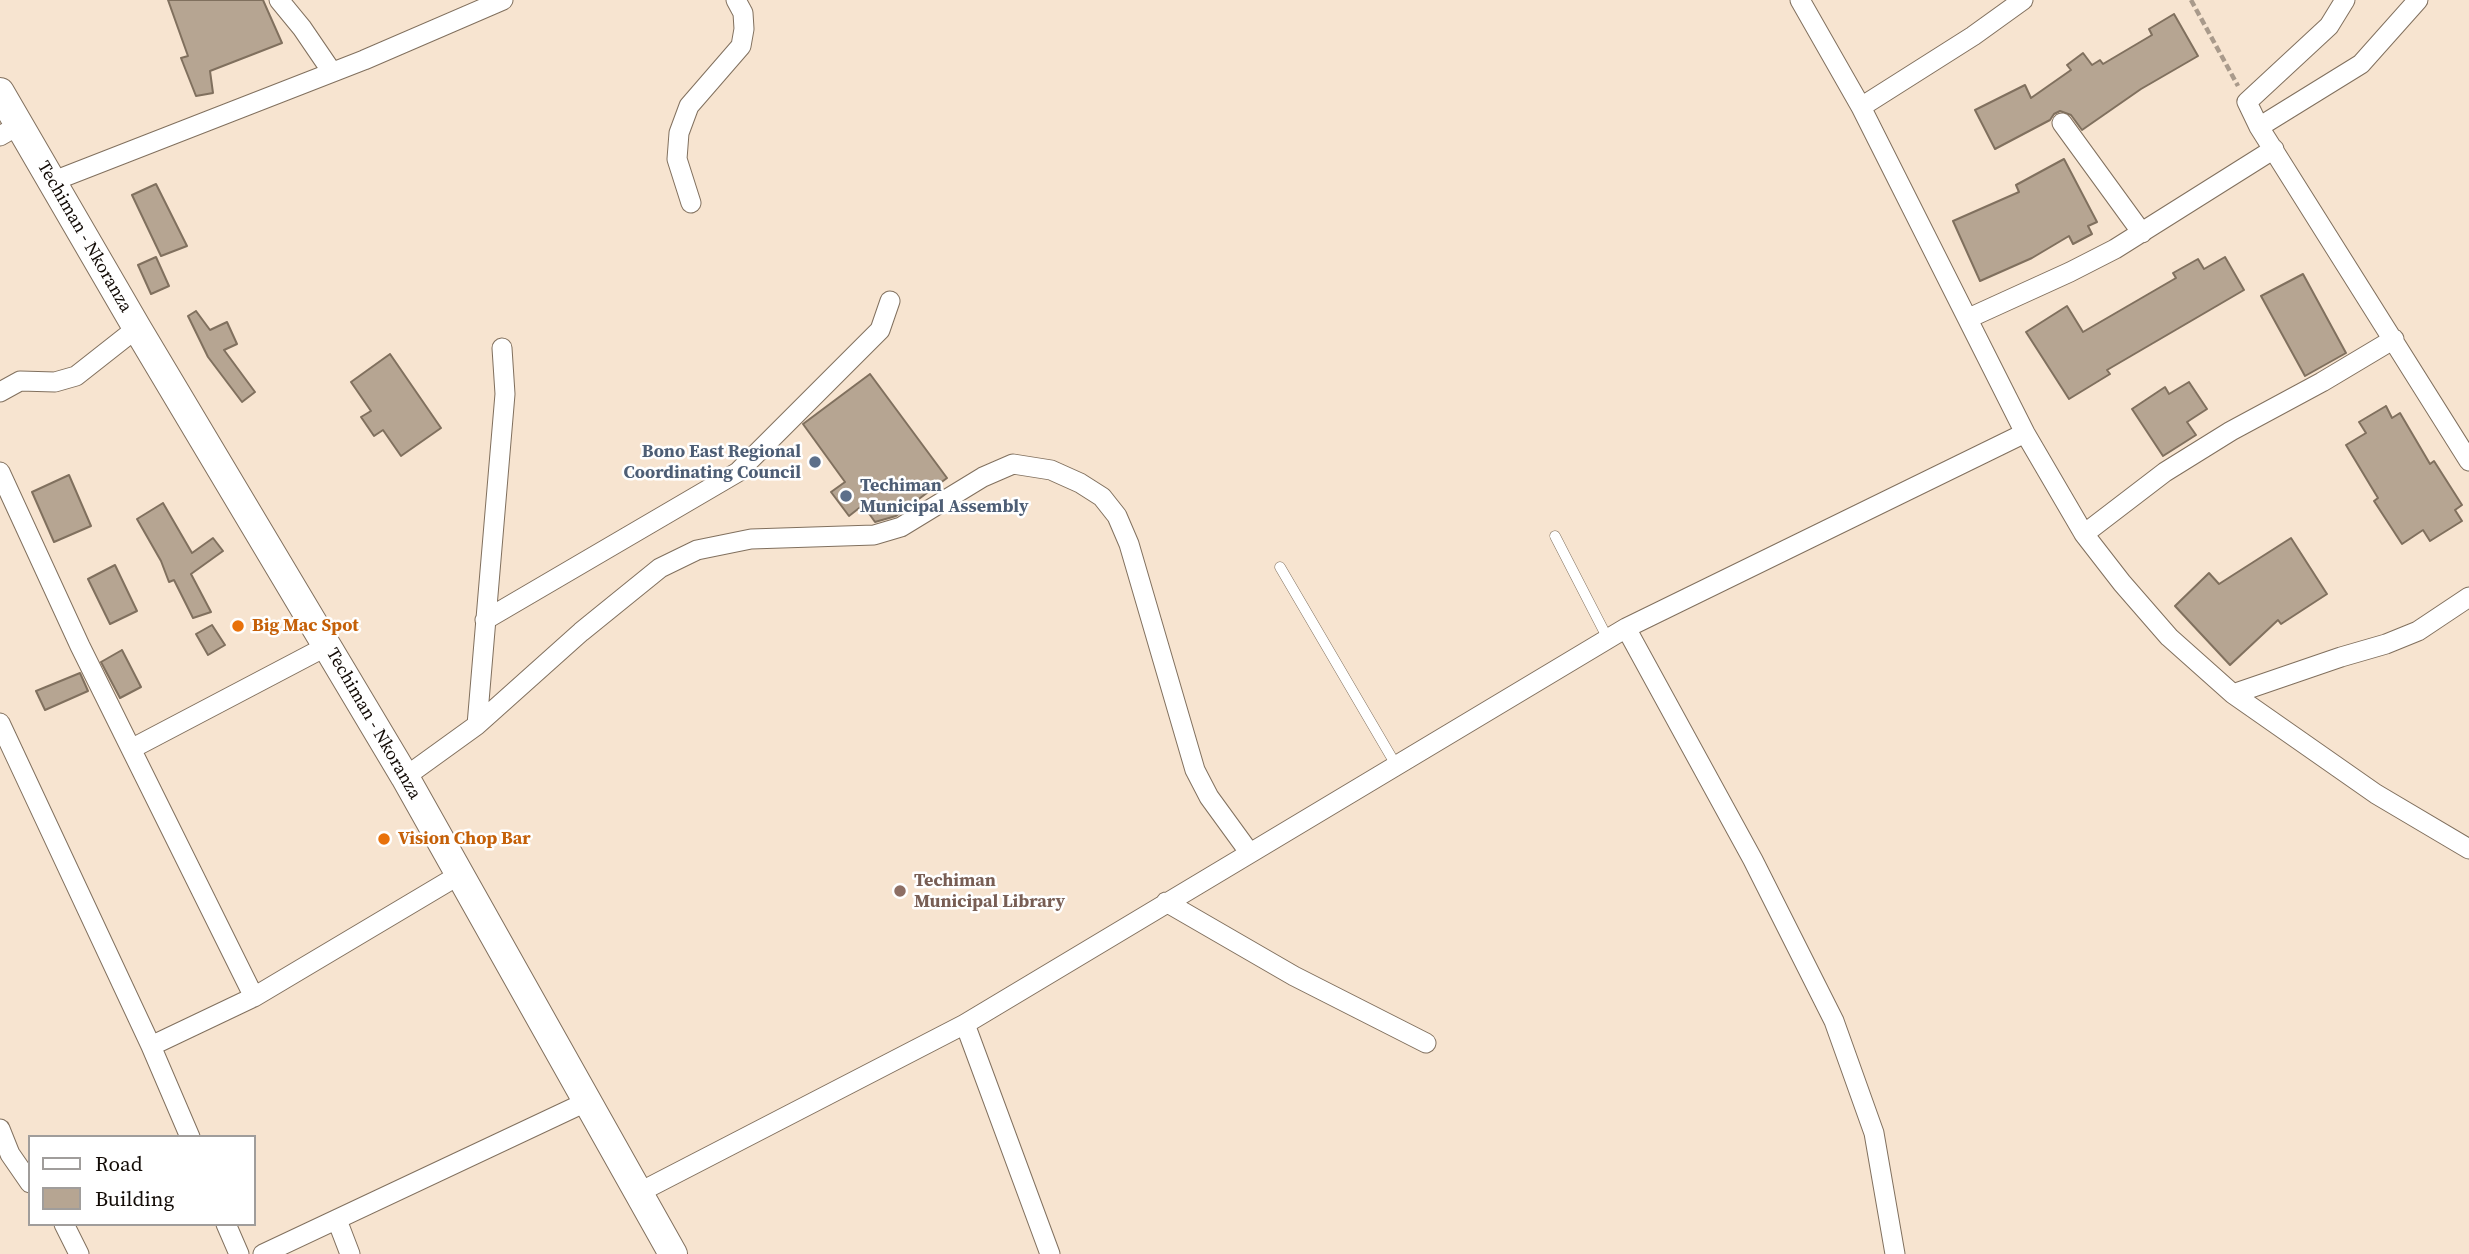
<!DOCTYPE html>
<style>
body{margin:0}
#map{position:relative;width:2469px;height:1254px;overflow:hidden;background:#f7e4d0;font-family:"Source Serif 4",serif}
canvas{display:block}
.legend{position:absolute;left:28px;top:1135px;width:228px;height:91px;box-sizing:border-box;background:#fff;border:2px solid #a09d9b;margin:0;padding:9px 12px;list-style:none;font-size:21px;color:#120b06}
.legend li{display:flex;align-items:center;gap:14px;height:35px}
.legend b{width:35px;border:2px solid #a09d9b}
</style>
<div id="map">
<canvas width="2469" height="1254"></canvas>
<ul class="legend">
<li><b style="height:9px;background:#fff"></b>Road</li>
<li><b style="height:19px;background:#b6a592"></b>Building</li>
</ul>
</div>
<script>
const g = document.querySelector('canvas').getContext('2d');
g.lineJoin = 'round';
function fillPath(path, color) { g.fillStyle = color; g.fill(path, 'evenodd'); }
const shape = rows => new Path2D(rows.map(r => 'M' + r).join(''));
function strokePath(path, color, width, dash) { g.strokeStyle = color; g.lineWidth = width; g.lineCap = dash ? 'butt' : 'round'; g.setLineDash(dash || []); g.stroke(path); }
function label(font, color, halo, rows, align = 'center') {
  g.font = font + ' "Source Serif 4",serif'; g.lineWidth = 5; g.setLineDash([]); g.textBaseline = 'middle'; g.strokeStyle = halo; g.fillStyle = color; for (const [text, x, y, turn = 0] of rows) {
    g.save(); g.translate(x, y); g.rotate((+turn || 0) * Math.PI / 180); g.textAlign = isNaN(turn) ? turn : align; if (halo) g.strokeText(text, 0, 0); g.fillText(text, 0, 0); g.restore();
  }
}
const building = shape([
 [168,0,263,0,282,43,210,71,213,93,196,96,181,58,188,56,168,0],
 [2174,14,2198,56,2141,89,2082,130,2071,115,2060,111,2054,114,2050,120,1995,149,1975,110,2025,85,2031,98,2071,70,2067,65,2083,53,2092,65,2100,60,2103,64,2152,35,2149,29,2174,14],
 [2064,159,2097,222,2088,226,2092,234,2073,244,2069,236,2032,258,1980,281,1953,221,2019,192,2016,185,2064,159],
 [156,184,187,246,161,256,132,195,156,184],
 [156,257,169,286,151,294,138,265,156,257],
 [2225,257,2244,290,2107,370,2110,374,2069,399,2026,332,2067,306,2083,332,2176,278,2173,273,2198,259,2204,269,2225,257],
 [2303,274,2346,353,2305,376,2261,296,2303,274],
 [196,311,210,330,227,322,237,344,224,350,255,392,242,402,208,357,188,316,196,311],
 [390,354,441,428,401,456,383,430,374,436,361,417,371,411,351,382,390,354],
 [870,374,947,478,896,516,875,522,863,505,849,516,831,492,845,482,803,424,870,374],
 [2189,382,2207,409,2187,422,2196,435,2163,456,2132,409,2165,387,2169,394,2189,382],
 [2386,406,2392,418,2400,413,2430,464,2434,461,2462,505,2455,510,2462,521,2430,541,2423,530,2402,544,2374,501,2378,498,2346,445,2366,433,2359,422,2386,406],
 [69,475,91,526,54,542,32,492,69,475],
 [163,503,192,553,213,538,223,551,191,574,211,612,193,618,174,580,169,582,161,561,137,519,163,503],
 [2291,538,2327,594,2281,624,2278,620,2230,665,2175,606,2209,573,2219,584,2291,538],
 [115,565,137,611,110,624,88,579,115,565],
 [212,625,225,645,208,655,196,634,212,625],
 [122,650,141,687,120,698,101,662,122,650],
 [80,673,88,691,45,710,36,691,80,673]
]);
const path = shape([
 [2191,0,2238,86]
]);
const service = shape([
 [1555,536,1608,639],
 [1280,567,1396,765]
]);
const minor = shape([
 [279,0,302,28,332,72],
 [1800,0,1861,107,2025,433,2084,534,2122,583,2169,637,2233,694],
 [2345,0,2329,26,2247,102,2259,127,2469,461],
 [1861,107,1973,36,2023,0],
 [2062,123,2142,233],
 [2259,127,2361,64,2418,0],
 [0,136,19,125],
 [51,182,364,60,503,0],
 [691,203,677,159,679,133,689,106,741,46,744,29,743,13,736,0],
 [1969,318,2070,272,2115,249,2274,149],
 [0,392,20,381,55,382,76,376,137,328],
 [0,472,80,646,254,997,151,1046,190,1137],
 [2084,534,2165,472,2231,431,2322,382,2394,339],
 [2469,597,2418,631,2386,644,2341,657,2233,694,2376,794,2469,849],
 [485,620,738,472,880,330,890,301],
 [1626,628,2025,433],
 [0,723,151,1046],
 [477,725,505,394,502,348],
 [131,749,327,646],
 [405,777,477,725,581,632,660,568,697,550,751,539,874,535,901,527,983,477,1013,464,1051,470,1080,483,1102,497,1117,516,1129,544,1195,770,1209,797,1249,852],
 [1166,902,1294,976,1426,1043],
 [254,997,459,875],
 [965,1024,1626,628,1753,860,1834,1021,1874,1133,1895,1254],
 [0,1129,10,1154,30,1183],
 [640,1192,965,1024,1050,1254],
 [337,1220,350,1254],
 [64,1224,79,1254],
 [226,1224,239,1254],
 [263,1254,586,1102]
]);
const secondary = shape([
 [0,92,137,328,405,777,673,1254]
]);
const markers = [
 [815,462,7,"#5c6f8a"],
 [846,496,7,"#5c6f8a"],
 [238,626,7,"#e8710a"],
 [384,839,7,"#e8710a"],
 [900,891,7,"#8d6e63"]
];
const streetNames = [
 ["Techiman - Nkoranza",84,237,60],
 ["Techiman - Nkoranza",373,724,60]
];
const serviceNames = [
 ["Bono East Regional",801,452],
 ["Coordinating Council",801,473],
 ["Techiman",860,486,"left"],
 ["Municipal Assembly",860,507,"left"]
];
const foodNames = [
 ["Big Mac Spot",252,626],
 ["Vision Chop Bar",398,839]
];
const educationNames = [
 ["Techiman",914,881],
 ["Municipal Library",914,902]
];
fillPath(building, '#b6a592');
strokePath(building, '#80705e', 2);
strokePath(service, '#81705e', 11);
strokePath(minor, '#81705e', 21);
strokePath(secondary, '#81705e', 30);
strokePath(path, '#a99a8b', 4.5, [7, 3.5]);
strokePath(service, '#fff', 10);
strokePath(minor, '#fff', 19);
strokePath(secondary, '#fff', 28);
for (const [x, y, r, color] of markers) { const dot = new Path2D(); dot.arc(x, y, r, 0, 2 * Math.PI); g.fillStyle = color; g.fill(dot); strokePath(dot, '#fff', 2.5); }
label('18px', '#120b06', '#fff', streetNames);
label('bold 18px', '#4e5e75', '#fff', serviceNames, 'right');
label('bold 18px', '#c56008', '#fff', foodNames, 'left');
label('bold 18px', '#785e54', '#fff', educationNames, 'left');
</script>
